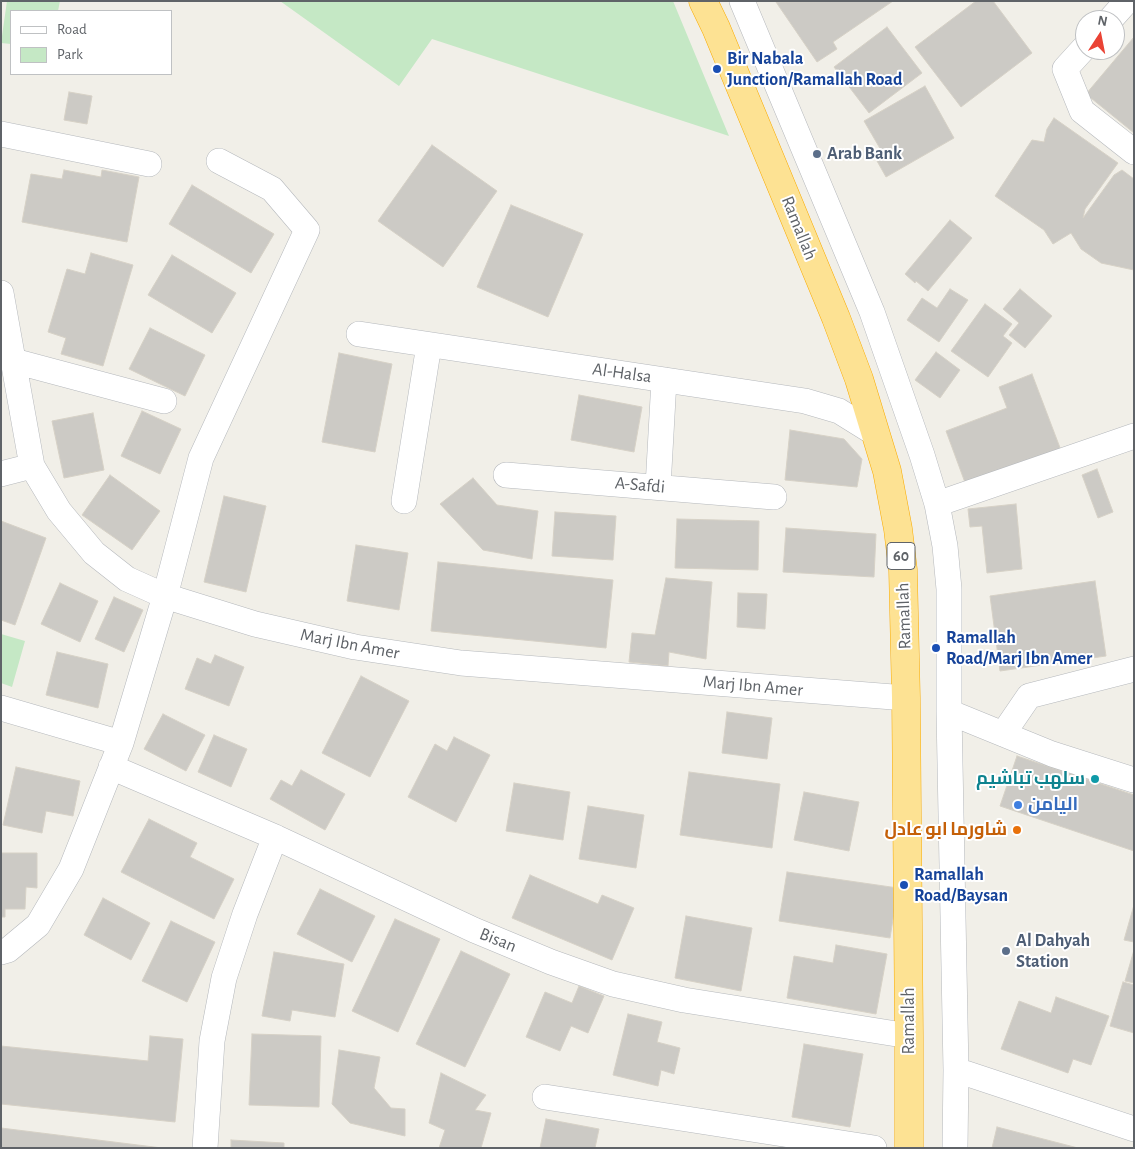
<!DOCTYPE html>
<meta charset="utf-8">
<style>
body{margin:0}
#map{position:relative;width:1135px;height:1149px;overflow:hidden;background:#f1efe8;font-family:"Alegreya Sans",sans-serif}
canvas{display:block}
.frame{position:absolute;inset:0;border:2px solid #5f6368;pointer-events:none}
.legend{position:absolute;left:10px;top:10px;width:162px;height:65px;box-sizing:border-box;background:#fff;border:1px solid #bfc1c3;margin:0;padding:6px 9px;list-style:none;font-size:15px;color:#5f6368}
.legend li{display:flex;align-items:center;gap:10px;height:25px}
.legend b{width:25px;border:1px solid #bfc1c3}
.north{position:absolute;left:1075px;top:10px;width:50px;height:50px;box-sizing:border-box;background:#fff;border:1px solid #bfc1c3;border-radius:50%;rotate:11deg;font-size:14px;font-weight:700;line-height:20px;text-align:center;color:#5f6368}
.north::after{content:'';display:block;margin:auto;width:18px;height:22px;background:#ea4335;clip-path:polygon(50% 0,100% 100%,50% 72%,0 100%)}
</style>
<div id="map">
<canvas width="1135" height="1149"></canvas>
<div class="frame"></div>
<ul class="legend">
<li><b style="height:6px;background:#fff"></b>Road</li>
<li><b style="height:14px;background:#c5e8c5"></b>Park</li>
</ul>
<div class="north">N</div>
</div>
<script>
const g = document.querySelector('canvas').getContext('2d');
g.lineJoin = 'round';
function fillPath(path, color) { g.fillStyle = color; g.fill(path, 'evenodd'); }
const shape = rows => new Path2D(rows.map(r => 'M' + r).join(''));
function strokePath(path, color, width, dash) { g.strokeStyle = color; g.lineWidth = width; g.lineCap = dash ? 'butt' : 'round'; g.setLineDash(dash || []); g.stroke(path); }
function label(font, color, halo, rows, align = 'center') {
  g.font = font + ' "Alegreya Sans",Cairo,sans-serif'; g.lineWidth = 4; g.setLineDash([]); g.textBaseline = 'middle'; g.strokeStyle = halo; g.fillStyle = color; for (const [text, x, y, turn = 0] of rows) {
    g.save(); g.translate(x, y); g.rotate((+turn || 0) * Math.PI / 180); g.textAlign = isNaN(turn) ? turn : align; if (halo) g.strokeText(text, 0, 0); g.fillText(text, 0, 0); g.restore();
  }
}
const green = shape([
 [7,1,60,1,58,11,11,11,11,44,1,43],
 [280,1,673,1,729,136,432,39,399,86],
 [1,634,25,641,12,687,1,683]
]);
const building = shape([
 [893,1,833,42,837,49,817,62,776,2,893,1],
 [976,1,993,1,1032,53,961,107,915,47,976,1],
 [887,27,922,73,869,113,834,67,887,27],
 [1134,37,1134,133,1086,94,1134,37],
 [925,86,954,138,886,177,877,161,885,157,864,121,925,86],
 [69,92,92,96,87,124,64,120,69,92],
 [1054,118,1118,163,1085,209,1083,218,1114,175,1122,170,1134,179,1134,270,1101,263,1081,249,1071,233,1053,244,1044,230,995,196,1032,140,1044,142,1047,129,1054,118],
 [432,145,497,191,443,267,378,221,432,145],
 [64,170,101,177,102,170,139,177,127,242,22,222,31,174,62,179,64,170],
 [192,185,274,234,251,273,169,224,192,185],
 [511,205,583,234,548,317,477,287,511,205],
 [950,220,972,238,928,291,916,281,915,283,905,274,950,220],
 [91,253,133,265,103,366,61,354,66,338,48,332,67,269,85,274,91,253],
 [172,255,236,293,212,333,148,295,172,255],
 [950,289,968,300,939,342,907,320,922,298,937,308,950,289],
 [1020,289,1052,316,1025,348,1009,335,1019,323,1003,309,1020,289],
 [985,304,1012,324,1003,336,1012,343,988,377,951,351,985,304],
 [150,328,205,355,185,396,129,369,150,328],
 [936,352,960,370,940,398,915,380,936,352],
 [339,353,392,364,375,452,322,442,339,353],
 [1032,374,1062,453,967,488,946,431,1007,408,999,387,1032,374],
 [579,395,642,407,634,452,571,440,579,395],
 [142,411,181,429,160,474,121,456,142,411],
 [93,413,104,470,64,478,52,421,93,413],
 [790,430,844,439,862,459,857,487,785,480,790,430],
 [1097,469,1113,512,1098,518,1082,475,1097,469],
 [110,475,160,511,132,550,82,515,110,475],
 [473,478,497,505,538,511,532,559,483,550,440,504,473,478],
 [224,496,266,506,246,592,204,582,224,496],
 [1016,504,1022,569,987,573,982,526,970,527,968,509,1016,504],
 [555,512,616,516,613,560,552,556,555,512],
 [677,519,759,521,758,570,675,568,677,519],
 [1,521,46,538,15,625,1,620,1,521],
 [786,528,876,534,874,577,783,572,786,528],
 [356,545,408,553,399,610,347,601,356,545],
 [438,562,613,580,606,648,431,631,438,562],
 [666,578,712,582,706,659,669,652,668,666,629,662,632,633,655,635,666,578],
 [1095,581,1106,656,1000,671,990,596,1095,581],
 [60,583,98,601,80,642,41,624,60,583],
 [738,593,767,594,765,629,737,627,738,593],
 [114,597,143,610,124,652,95,639,114,597],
 [57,652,108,664,98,708,46,695,57,652],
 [215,655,244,667,229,706,185,689,197,658,211,664,215,655],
 [361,676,409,701,370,777,322,753,361,676],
 [727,712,772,718,767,759,722,753,727,712],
 [163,714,205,735,186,771,144,749,163,714],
 [214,735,247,749,231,787,198,772,214,735],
 [454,737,490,755,456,822,408,797,435,744,447,751,454,737],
 [1017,756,1134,795,1134,851,1000,806,1017,756],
 [16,767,80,781,73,816,46,811,42,833,3,825,16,767],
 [301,770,345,794,325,830,270,799,281,780,292,786,301,770],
 [689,772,780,784,772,848,680,835,689,772],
 [514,783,570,792,563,840,506,831,514,783],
 [804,792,859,802,849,851,794,840,804,792],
 [588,806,644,815,636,868,579,859,588,806],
 [149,819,197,843,190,857,234,879,214,919,121,872,149,819],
 [1,853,37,853,37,888,26,887,25,909,5,909,5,917,1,917,1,853],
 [787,872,898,888,890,938,779,921,787,872],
 [530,875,598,904,602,895,634,908,612,960,512,918,530,875],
 [320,889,375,916,352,962,297,934,320,889],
 [103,898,150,923,131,960,84,935,103,898],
 [1134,905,1134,942,1124,940,1134,905],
 [686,916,752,928,741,991,675,978,686,916],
 [395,919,440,939,398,1032,352,1011,395,919],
 [171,921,215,942,187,1002,142,981,171,921],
 [836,945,887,954,876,1014,787,998,794,956,833,963,836,945],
 [1134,950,1134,983,1125,981,1134,950],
 [461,951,510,974,465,1067,416,1044,461,951],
 [274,952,344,964,335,1017,292,1010,290,1021,262,1016,274,952],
 [1123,982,1134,985,1134,1033,1110,1026,1123,982],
 [579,986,604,996,588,1033,571,1026,560,1051,526,1037,545,992,572,1003,579,986],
 [1056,997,1109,1016,1091,1065,1073,1059,1068,1073,1001,1049,1019,1001,1051,1013,1056,997],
 [628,1014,662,1022,657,1042,680,1048,674,1074,661,1070,658,1086,613,1075,628,1014],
 [252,1034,321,1036,319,1107,249,1105,252,1034],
 [150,1036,183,1039,175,1122,1,1104,1,1046,148,1061,150,1036],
 [804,1044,863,1054,850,1127,792,1117,804,1044],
 [339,1050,380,1057,374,1088,391,1108,405,1109,405,1136,350,1123,332,1104,339,1050],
 [441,1073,486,1095,475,1110,491,1113,481,1148,439,1148,445,1130,429,1123,441,1073],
 [546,1119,599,1129,595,1148,540,1148,546,1119],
 [997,1127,1078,1148,992,1148,997,1127],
 [1,1128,162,1148,1,1148,1,1128],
 [231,1140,284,1143,284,1148,231,1148,231,1140]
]);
const minor = shape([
 [742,1,872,312,922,455,937,504,945,546,949,589,949,712,956,1070,955,1148],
 [1110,20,1127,1],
 [1085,47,1065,69,1082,111,1134,152],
 [1,134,149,164],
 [1,293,32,466,59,511,94,553,127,579,165,596,255,624,355,647,461,663,906,698],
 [359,334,805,401,839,411,876,434],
 [14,361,164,401],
 [1,474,32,466],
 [506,475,774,497],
 [658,487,664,380],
 [404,501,429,345],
 [937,504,1134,436],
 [1,708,121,743],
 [949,712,1052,754,1134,780],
 [1003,734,1029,696,1134,669],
 [111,767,275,837,474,930,551,962,613,984,684,1000,909,1036],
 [1,952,8,950,38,925,71,869,121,743,165,596,201,458,307,230,272,189,219,161],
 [956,1070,1134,1129],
 [545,1097,874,1148],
 [205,1148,212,1041,224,978,245,914,275,837]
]);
const highway = shape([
 [703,1,716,28,836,318,859,379,887,471,898,529,903,570,906,698,909,1036,909,1148]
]);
const markers = [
 [717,69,5,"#1a4fb4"],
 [817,154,5,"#5c6f8a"],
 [936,648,5,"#1a4fb4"],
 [1095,779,5,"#0f9aa8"],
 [1018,805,5,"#3f7fe0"],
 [1017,830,5,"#e8710a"],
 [904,885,5,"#1a4fb4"],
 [1006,951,5,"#5c6f8a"]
];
const shields = [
 [901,556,28]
];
const shieldNames = [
 ["60",901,556]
];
const transitNames = [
 ["Bir Nabala",727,59],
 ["Junction/Ramallah Road",727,80],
 ["Ramallah",946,638],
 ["Road/Marj Ibn Amer",946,659],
 ["Ramallah",914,875],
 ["Road/Baysan",914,896]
];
const serviceNames = [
 ["Arab Bank",827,154],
 ["Al Dahyah",1016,941],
 ["Station",1016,962]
];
const streetNames = [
 ["Ramallah",799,228,68],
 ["Al-Halsa",622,373,8],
 ["A-Safdi",640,485,5],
 ["Ramallah",904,616,-92],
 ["Marj Ibn Amer",350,644,11],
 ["Marj Ibn Amer",753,686,5],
 ["Bisan",498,940,22],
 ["Ramallah",909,1021,-90]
];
const cultureNames = [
 ["سلهب تباشيم",1085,779]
];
const shopNames = [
 ["اليامن",1028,805]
];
const foodNames = [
 ["شاورما ابو عادل",1007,830]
];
fillPath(green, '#c5e8c5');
fillPath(building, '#cccac5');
strokePath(building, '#d6d1c6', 1);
strokePath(minor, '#b5b8bc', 26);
strokePath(highway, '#f9ab00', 29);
strokePath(minor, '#fff', 25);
strokePath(highway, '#fde293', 28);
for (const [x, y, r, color] of markers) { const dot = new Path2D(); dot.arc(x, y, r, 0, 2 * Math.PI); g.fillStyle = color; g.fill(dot); strokePath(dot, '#fff', 2); }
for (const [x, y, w] of shields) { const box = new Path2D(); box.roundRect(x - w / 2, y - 13.5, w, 27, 4); g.fillStyle = '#fff'; g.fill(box); strokePath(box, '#5f6368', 1); }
label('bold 16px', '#5f6368', null, shieldNames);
label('bold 18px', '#164399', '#fff', transitNames, 'left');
label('bold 18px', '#4e5e75', '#fff', serviceNames, 'left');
label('18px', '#5f6368', '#fff', streetNames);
label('bold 18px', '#0d838f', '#fff', cultureNames, 'right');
label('bold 18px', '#366cbe', '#fff', shopNames, 'left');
label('bold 18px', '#c56008', '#fff', foodNames, 'right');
</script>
